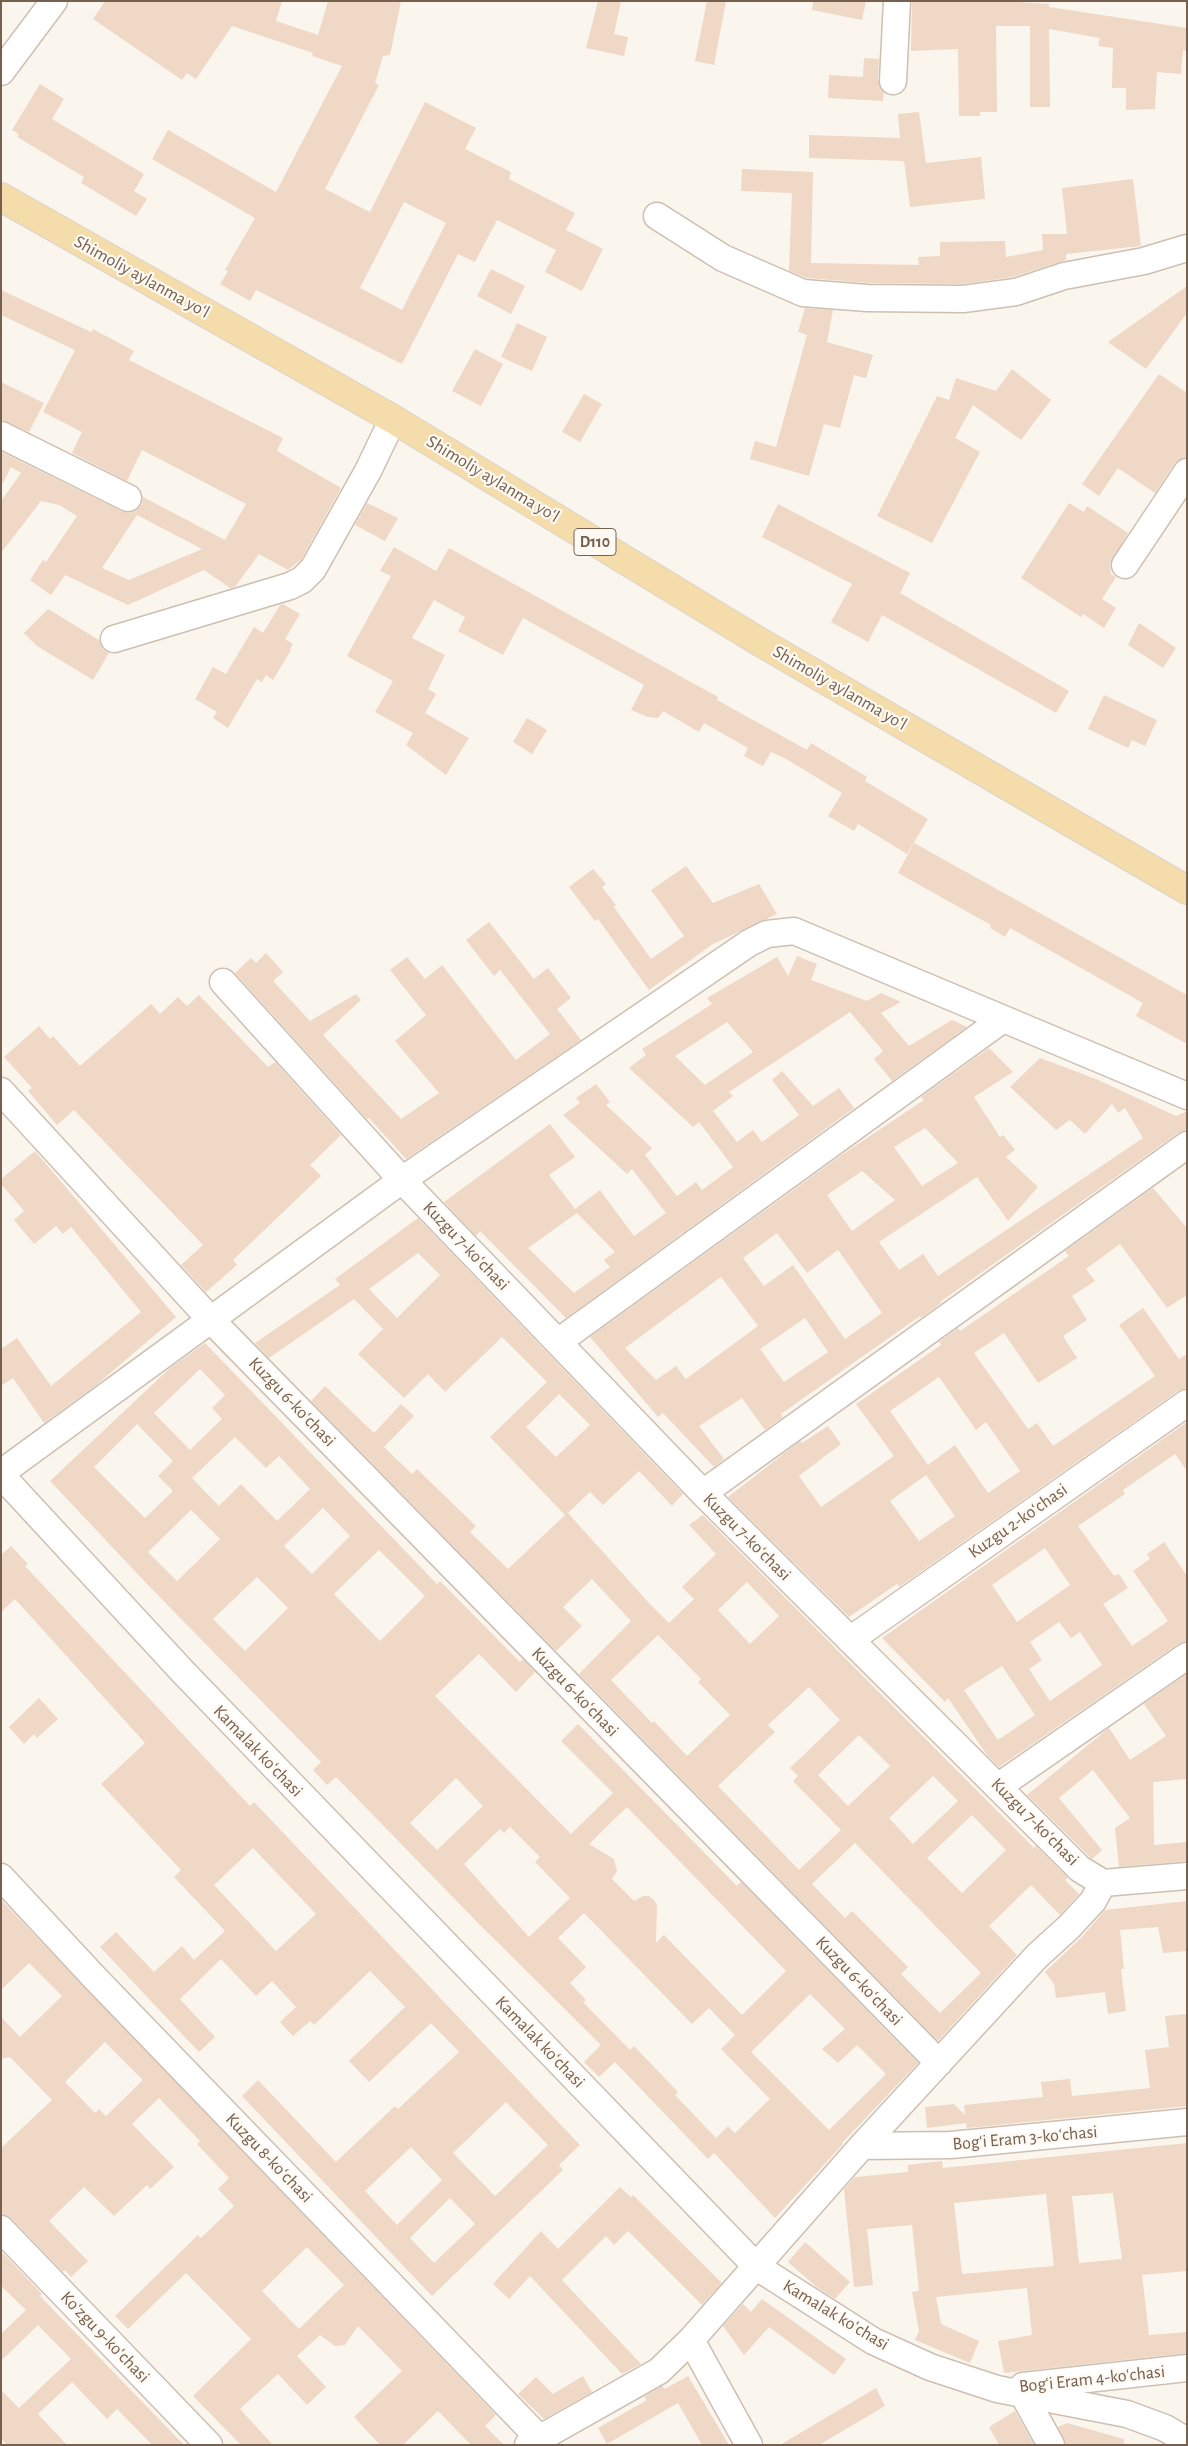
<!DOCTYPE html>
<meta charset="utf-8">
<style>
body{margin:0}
#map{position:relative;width:1188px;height:2446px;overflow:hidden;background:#fbf6ed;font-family:"Alegreya Sans",sans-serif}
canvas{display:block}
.frame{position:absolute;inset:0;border:2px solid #766050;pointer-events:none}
</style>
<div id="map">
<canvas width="1188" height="2446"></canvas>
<div class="frame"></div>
</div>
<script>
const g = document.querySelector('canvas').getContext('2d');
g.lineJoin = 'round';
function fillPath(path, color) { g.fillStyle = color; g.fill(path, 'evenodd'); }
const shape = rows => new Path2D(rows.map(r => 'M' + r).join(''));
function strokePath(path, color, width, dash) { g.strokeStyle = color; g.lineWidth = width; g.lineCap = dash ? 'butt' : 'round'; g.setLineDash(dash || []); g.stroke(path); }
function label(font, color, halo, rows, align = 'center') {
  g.font = font + ' "Alegreya Sans",sans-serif'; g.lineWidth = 4.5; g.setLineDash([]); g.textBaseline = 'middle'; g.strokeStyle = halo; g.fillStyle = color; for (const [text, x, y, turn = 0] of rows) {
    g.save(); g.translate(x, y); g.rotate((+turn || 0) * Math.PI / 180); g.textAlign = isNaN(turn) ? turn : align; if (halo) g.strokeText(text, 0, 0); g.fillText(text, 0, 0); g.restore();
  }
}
const building = shape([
 [105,1,282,1,276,21,318,35,328,1,401,1,390,55,383,56,375,83,379,85,325,189,370,212,425,102,476,128,465,149,511,172,509,179,575,213,566,230,603,249,582,291,545,272,556,250,497,220,475,262,458,254,402,364,256,290,250,301,220,284,228,271,225,270,255,218,152,159,168,130,276,192,342,66,312,56,313,53,232,26,196,79,187,73,182,80,93,19],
 [404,202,446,223,402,310,360,288],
 [598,1,621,1,614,34,628,37,624,56,586,48],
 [707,1,726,1,714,65,695,61],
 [813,1,866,1,862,20,812,10],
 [912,1,1004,1,1049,4,1049,7,1187,28,1187,51,1183,50,1181,74,1157,72,1155,109,1126,110,1126,88,1112,88,1113,48,1098,46,1100,38,1049,29,1050,107,1030,107,1030,26,996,26,997,112,980,112,980,116,959,116,958,49,911,51],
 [864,58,879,59,878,80,884,92,883,101,828,98,829,75,863,77],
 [40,84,64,99,52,119,144,174,134,191,147,199,136,216,81,183,84,177,17,137,19,134,12,130],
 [919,112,926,163,981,157,985,199,910,207,904,161,809,158,809,135,900,138,898,114],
 [742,169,813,172,811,263,919,265,918,257,940,256,940,242,1005,241,1006,257,1043,250,1042,234,1067,234,1062,188,1133,179,1141,246,1066,254,1066,260,1013,277,962,284,868,283,807,278,789,271,792,193,741,191],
 [491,269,525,286,511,314,477,296],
 [1187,286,1187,313,1146,369,1108,342],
 [1,290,91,332,93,329,134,351,129,360,283,438,277,451,341,488,301,560,288,570,259,554,235,587,230,588,204,570,128,605,65,575,51,595,30,580,43,560,46,562,77,516,59,505,41,501,1,553,1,501,21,473,11,467,1,487,1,452,121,511,129,513,137,510,142,504,143,497,225,540,246,504,142,450,127,481,72,453,82,432,43,412,75,350,1,315],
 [137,515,202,549,129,580,102,568],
 [805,308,833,310,827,342,873,355,866,378,854,375,840,428,824,424,809,476,750,459,755,441,776,447,807,335,798,332],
 [517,323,547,337,532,371,501,357],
 [475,349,503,364,481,406,452,391],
 [1012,369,1051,400,1021,440,973,405,955,438,980,452,932,543,877,516,937,396,949,400,956,378,996,391],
 [1159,374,1187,393,1187,457,1175,463,1155,493,1118,468,1099,496,1082,484],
 [1,382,44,403,29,432,1,420],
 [584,394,602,404,580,442,562,432],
 [367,503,398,518,385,541,355,525],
 [1069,503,1084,512,1087,506,1128,533,1110,564,1111,574,1116,577,1102,599,1116,608,1104,628,1083,614,1081,617,1021,578],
 [778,504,910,573,900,593,1069,691,1056,713,882,615,868,642,831,622,852,584,762,537],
 [394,547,436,571,449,548,718,697,717,700,807,750,811,743,867,777,865,781,928,819,907,854,858,824,854,831,828,816,842,793,788,760,771,752,763,766,744,756,748,748,704,723,699,732,663,711,658,718,648,717,631,710,644,685,523,618,503,655,458,631,465,617,434,600,412,638,445,655,428,689,436,694,425,713,469,738,446,775,406,745,413,733,375,712,393,681,347,656,391,576,380,571],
 [283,604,300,614,285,639,293,644,290,649,291,650,273,680,266,675,262,682,257,679,228,728,213,718,217,712,195,699,213,667,226,674,254,627,263,633,280,605],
 [48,609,99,640,103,650,109,653,93,680,37,646,24,633],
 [1139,623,1176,648,1163,668,1128,645],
 [1104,695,1157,720,1145,746,1132,740,1128,748,1088,729],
 [527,718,547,730,532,754,513,742],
 [914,843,1187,995,1187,1044,1136,1016,1143,1003,1010,928,1005,937,990,928,991,925,898,873],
 [686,866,713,903,759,884,777,914,713,944,649,990,598,919,595,921,569,887,593,869,606,884,602,887,616,905,614,907,651,959,684,936,651,890],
 [489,922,534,979,548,968,571,998,557,1009,581,1040,406,1159,369,1118,367,1119,235,973,251,958,256,963,266,953,283,972,273,981,310,1021,356,994,361,1000,323,1035,401,1119,439,1093,395,1041,426,1015,390,970,407,957,425,979,442,965,516,1060,550,1034,500,970,494,976,466,940],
 [797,956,817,964,811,980,867,1001,881,993,901,1002,881,1013,909,1046,952,1020,967,1027,892,1081,874,1059,883,1051,850,1012,729,1092,733,1096,713,1111,737,1142,753,1130,762,1142,799,1115,772,1080,782,1071,813,1106,839,1088,854,1108,566,1318,480,1231,476,1236,444,1202,550,1124,575,1157,549,1175,575,1209,600,1190,634,1236,666,1213,632,1169,627,1174,563,1115,580,1103,576,1098,596,1084,610,1102,606,1105,652,1148,645,1155,677,1196,696,1182,702,1190,733,1167,699,1122,693,1127,629,1068,646,1055,642,1049,712,1004,707,998,777,957,788,976],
 [727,1022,753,1052,705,1085,675,1056],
 [577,1213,615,1252,604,1260,610,1267,574,1293,528,1248],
 [199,995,268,1067,275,1062,341,1135,310,1165,321,1176,233,1260,237,1265,206,1292,181,1265,203,1245,74,1110,57,1125,28,1091,32,1088,4,1057,39,1026,50,1039,53,1036,80,1066,151,1004,160,1014,178,997,187,1006],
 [989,1048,1013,1072,974,1097,1000,1137,1003,1135,1015,1150,1006,1157,1038,1187,1008,1221,977,1177,879,1242,899,1270,923,1254,938,1276,1143,1138,1125,1108,1118,1113,1112,1104,1085,1134,1070,1120,1056,1130,1010,1087,1040,1058,1096,1079,1176,1116,1187,1111,1187,1130,1178,1133,940,1302,941,1303,921,1318,920,1316,781,1414,783,1417,765,1430,742,1398,699,1426,724,1459,714,1467,663,1413,658,1417,590,1337,843,1154,924,1100,921,1097],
 [925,1128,958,1163,922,1186,894,1147],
 [862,1171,895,1200,852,1231,827,1195],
 [777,1233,807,1273,838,1250,882,1313,845,1339,793,1265,764,1286,743,1258],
 [721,1277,758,1326,686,1379,676,1366,656,1380,625,1348],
 [805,1318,828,1352,784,1382,760,1349],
 [35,1151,176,1317,95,1386,44,1423,13,1378,1,1386,1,1349,17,1338,51,1386,141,1312,71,1227,63,1234,56,1226,34,1244,14,1220,24,1211,1,1184,1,1179],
 [1153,1188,1187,1228,1187,1295,1167,1308,1120,1244,1086,1269,1095,1281,1072,1296,1087,1320,1063,1336,1077,1358,1038,1383,1004,1333,974,1353,1028,1429,1037,1423,1053,1446,1155,1376,1119,1325,1143,1308,1179,1359,1187,1354,1187,1388,1178,1391,899,1587,897,1584,849,1617,728,1497,800,1441,802,1443,828,1426,841,1444,799,1476,821,1507,894,1456,856,1404,941,1345,939,1342,958,1328,960,1331,1069,1256,1065,1251],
 [939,1377,976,1430,986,1422,1020,1471,988,1493,955,1445,928,1465,890,1411],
 [926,1475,955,1516,919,1541,890,1501],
 [418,1218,683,1494,672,1506,639,1471,603,1505,590,1492,568,1513,648,1602,669,1623,694,1599,682,1587,716,1554,689,1525,703,1515,1034,1848,1036,1846,1068,1878,1065,1880,1079,1894,1060,1915,1031,1885,989,1926,1017,1955,938,2041,579,1674,631,1621,592,1579,563,1607,582,1626,556,1651,311,1401,325,1386,374,1433,401,1404,414,1416,384,1447,412,1474,417,1469,476,1526,470,1532,508,1569,565,1515,490,1437,547,1382,502,1337,445,1392,428,1374,404,1398,358,1354,383,1329,354,1299,269,1358,255,1343,340,1285,335,1279],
 [418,1253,440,1275,397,1318,369,1289],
 [559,1394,590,1425,556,1457,526,1427],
 [747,1582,779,1616,750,1644,718,1610],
 [658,1635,701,1679,698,1682,730,1715,687,1756,654,1721,652,1723,611,1680],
 [809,1687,840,1720,790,1768,798,1776,793,1781,841,1830,799,1870,718,1786,775,1732,768,1725],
 [859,1735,890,1766,848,1806,818,1775],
 [933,1776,958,1801,913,1844,889,1818],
 [972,1815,1006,1850,962,1893,927,1858],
 [855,1843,981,1973,940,2013,901,1974,908,1967,852,1911,845,1918,812,1884],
 [205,1343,437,1584,440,1581,520,1662,523,1659,535,1672,516,1692,479,1654,435,1696,571,1834,613,1793,561,1741,578,1724,737,1886,741,1882,918,2063,842,2143,843,2144,775,2218,714,2153,708,2159,615,2062,599,2077,584,2062,601,2045,478,1923,336,1777,327,1785,313,1770,321,1762,146,1583,50,1481,170,1368],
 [200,1369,225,1395,212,1408,222,1419,190,1450,154,1413],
 [137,1424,173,1461,158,1476,173,1491,145,1518,94,1467],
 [235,1437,266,1468,279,1456,310,1489,277,1521,241,1484,219,1506,192,1478],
 [323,1508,350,1536,312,1574,284,1546],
 [191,1510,220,1539,177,1581,148,1552],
 [379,1550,425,1596,380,1641,334,1594],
 [257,1577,288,1608,245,1651,213,1619],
 [456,1778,483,1806,437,1850,410,1823],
 [627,1807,786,1971,742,2015,664,1935,656,1943,657,1905,654,1900,649,1896,643,1896,634,1901,612,1879,617,1871,614,1859,589,1844],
 [510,1827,540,1857,535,1862,570,1898,529,1937,464,1864,500,1829,504,1833],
 [584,1913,692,2024,709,2008,735,2035,721,2049,770,2099,735,2133,728,2126,716,2138,675,2095,678,2092,634,2046,630,2050,583,2002,586,2000,570,1983,586,1967,558,1938],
 [810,1994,845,2029,822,2049,838,2063,857,2045,886,2074,829,2130,751,2052],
 [1187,1422,1187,1471,1175,1454,1123,1490,1125,1494,1078,1526,1114,1576,1119,1574,1128,1588,1103,1604,1132,1646,1168,1621,1133,1571,1150,1559,1147,1554,1164,1542,1187,1576,1187,1641,1178,1644,999,1767,987,1755,948,1698,945,1702,882,1638],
 [1045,1548,1070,1585,1017,1622,992,1585],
 [1059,1622,1071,1638,1080,1632,1102,1665,1050,1701,1029,1669,1042,1660,1030,1642],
 [1002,1666,1035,1715,998,1740,964,1690],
 [11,1546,28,1564,25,1566,250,1806,254,1802,580,2145,559,2165,563,2170,432,2296,242,2096,258,2080,336,2162,395,2106,398,2109,459,2052,431,2023,369,2082,349,2061,405,2007,370,1971,314,2025,310,2021,293,2036,280,2022,296,2007,272,1981,256,1996,221,1959,180,1999,215,2037,199,2052,100,1947,116,1932,154,1972,182,1946,194,1960,225,1931,174,1877,181,1870,101,1784,145,1743,15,1599,1,1612,1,1555],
 [253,1848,316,1914,276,1951,214,1885],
 [506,2102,548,2145,495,2196,453,2153],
 [411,2147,442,2180,397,2225,365,2191],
 [450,2198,475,2224,434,2263,410,2238],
 [1187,1674,1187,1779,1153,1782,1154,1845,1187,1842,1187,1861,1119,1867,1115,1828,1130,1818,1093,1770,1059,1798,1102,1850,1092,1859,1027,1795,1109,1728,1130,1760,1166,1736,1144,1704],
 [39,1698,58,1719,37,1738,34,1734,24,1744,9,1727],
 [1,1900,496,2415,485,2426,504,2445,471,2445,438,2411,403,2445,380,2445,354,2417,402,2371,358,2326,345,2345,335,2346,320,2335,297,2356,326,2387,307,2405,278,2374,240,2409,273,2445,241,2445,193,2396,251,2339,186,2273,128,2329,115,2316,198,2235,201,2238,234,2206,218,2189,229,2178,197,2144,200,2141,159,2098,132,2124,174,2167,150,2189,147,2185,114,2216,84,2187,49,2221,88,2261,71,2277,65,2270,63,2272,12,2219,1,2214,1,2148,52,2100,10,2057,1,2059,1,2017,20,2037,62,1996,29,1963,1,1990],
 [105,2042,143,2080,106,2116,99,2109,95,2113,65,2082],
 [307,2247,344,2285,299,2329,262,2291],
 [1187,1901,1187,1951,1163,1953,1158,1927,1120,1930,1124,1969,1121,1969,1126,2011,1108,2014,1105,1992,1056,1998,1054,1984,1045,1972,1082,1937,1105,1910],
 [1187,2014,1187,2106,967,2128,966,2123,927,2128,925,2107,954,2104,965,2115,964,2105,1043,2097,1041,2082,1070,2079,1072,2096,1150,2088,1145,2050,1169,2047,1165,2016],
 [1187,2143,1187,2271,1142,2275,1149,2335,1187,2332,1187,2353,1004,2373,998,2341,1032,2335,1027,2288,936,2297,941,2324,979,2341,970,2363,915,2340,919,2331,912,2292,919,2291,912,2225,867,2229,873,2285,854,2287,844,2189,855,2177,908,2172,908,2165,942,2161,943,2168],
 [1113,2193,1122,2259,1079,2263,1072,2196],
 [1046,2194,1054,2266,962,2274,954,2203],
 [620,2187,631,2197,633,2195,722,2283,702,2305,628,2231,614,2245,606,2236,562,2280,641,2364,622,2374,530,2276,509,2299,493,2284,541,2231,558,2249],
 [805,2242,850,2282,835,2299,818,2288,788,2262],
 [1,2251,42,2294,40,2296,184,2445,152,2445,117,2409,107,2419,72,2382,38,2414,67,2445,7,2445,1,2439,1,2390,19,2408,71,2359,38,2325,1,2361,1,2334,26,2310,1,2286],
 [762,2299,846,2359,834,2375,769,2327,744,2355,723,2326,743,2304,751,2312],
 [583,2376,592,2392,544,2419,518,2394,536,2377,553,2394],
 [688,2376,729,2445,702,2445,678,2403,607,2444,598,2428,647,2400,644,2397,662,2386,665,2389],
 [876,2388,885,2406,819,2445,780,2445],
 [1015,2411,1034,2445,999,2445,989,2427],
 [1067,2423,1124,2439,1124,2445,1066,2445,1058,2427]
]);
const minor = shape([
 [1,72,54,1],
 [893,81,897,1],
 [657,216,723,258,803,293,867,298,963,299,1016,292,1064,276,1144,261,1187,248],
 [1,435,128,498],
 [1125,565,1187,472],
 [114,639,290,586,302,580,313,569,368,471,393,419],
 [223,982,402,1180,703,1493,1080,1869,1103,1883],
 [1,1091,211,1320,939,2063],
 [558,1342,1003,1019],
 [1,1473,402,1180,749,943,767,934,794,931,1187,1096],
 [1,1475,184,1673,757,2267,873,2341,930,2367,997,2389,1127,2414,1165,2428,1187,2441],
 [703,1493,1187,1145],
 [850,1640,1187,1403],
 [999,1786,1187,1656],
 [1,1877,94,1977,539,2438],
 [1103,1883,1187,1876],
 [862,2146,951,2145,1187,2122],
 [1,2229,209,2445],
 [691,2340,749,2445],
 [1023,2386,1187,2368],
 [1023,2394,1051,2445],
 [528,2445,659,2371,691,2340,862,2146,1037,1956,1069,1927,1093,1901,1103,1883]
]);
const major = shape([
 [1,197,393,419,760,642,1187,890]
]);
const shields = [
 [595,542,42]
];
const shieldNames = [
 ["D110",595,542]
];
const streetNames = [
 ["Shimoliy aylanma yoʻl",142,277,29],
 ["Shimoliy aylanma yoʻl",493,479,31],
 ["Shimoliy aylanma yoʻl",840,688,30],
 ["Kuzgu 7-koʻchasi",466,1246,46],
 ["Kuzgu 6-koʻchasi",292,1402,46],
 ["Kuzgu 2-koʻchasi",1018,1521,-35],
 ["Kuzgu 7-koʻchasi",747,1537,45],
 ["Kuzgu 6-koʻchasi",575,1692,46],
 ["Kamalak koʻchasi",258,1751,46],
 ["Kuzgu 7-koʻchasi",1035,1822,45],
 ["Kuzgu 6-koʻchasi",859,1981,46],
 ["Kamalak koʻchasi",540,2042,46],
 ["Bogʻi Eram 3-koʻchasi",1025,2138,-5],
 ["Kuzgu 8-koʻchasi",269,2158,46],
 ["Kamalak koʻchasi",836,2315,31],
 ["Koʻzgu 9-koʻchasi",105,2337,46],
 ["Bogʻi Eram 4-koʻchasi",1092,2379,-6]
];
fillPath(building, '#efd8c6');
strokePath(minor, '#cdbfb2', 29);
strokePath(major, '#d9d2ce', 30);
strokePath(minor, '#fff', 26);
strokePath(major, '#f4dcab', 28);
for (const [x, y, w] of shields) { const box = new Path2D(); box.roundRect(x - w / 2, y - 13.5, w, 27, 4); g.fillStyle = '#fefaf3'; g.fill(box); strokePath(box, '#766050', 1); }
label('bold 16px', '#766050', null, shieldNames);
label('18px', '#766050', '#fefaf3', streetNames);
</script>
